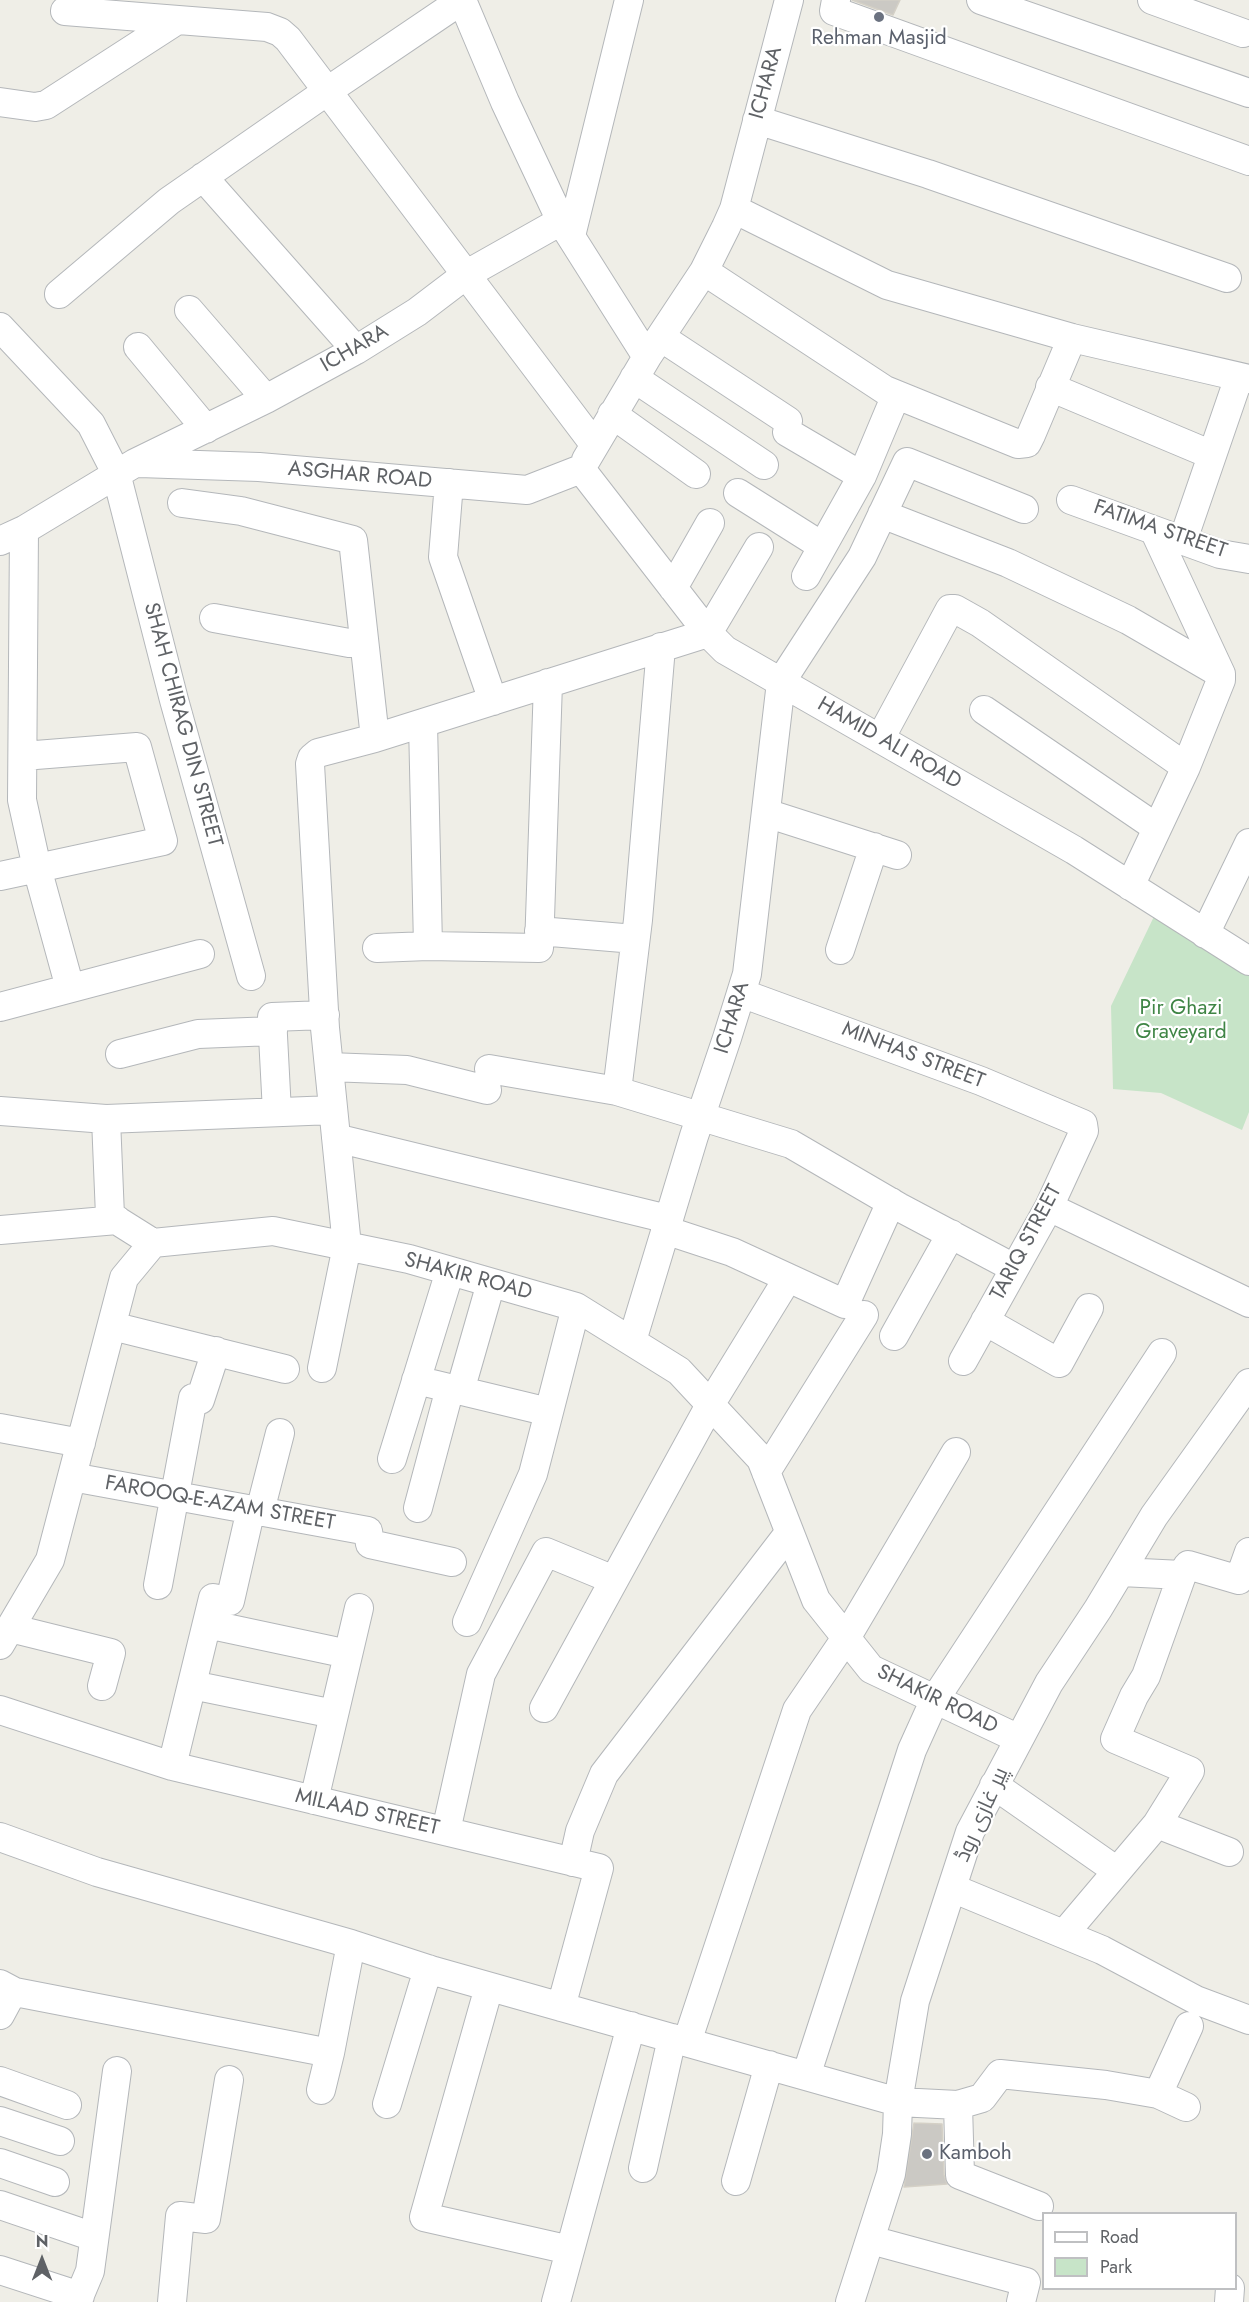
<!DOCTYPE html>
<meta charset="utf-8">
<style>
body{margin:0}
#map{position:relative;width:1249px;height:2302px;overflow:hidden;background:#efeee7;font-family:Jost,sans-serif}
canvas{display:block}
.legend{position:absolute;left:1042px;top:2212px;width:195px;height:78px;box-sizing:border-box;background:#fff;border:2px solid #bfc0c2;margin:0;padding:8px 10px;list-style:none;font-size:18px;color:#5f6266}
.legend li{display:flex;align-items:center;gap:12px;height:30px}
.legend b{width:30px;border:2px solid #bfc0c2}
.north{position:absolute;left:12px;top:2230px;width:60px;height:60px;-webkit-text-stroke:4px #fff;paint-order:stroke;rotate:0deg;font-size:16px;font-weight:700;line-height:24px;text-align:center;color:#5f6266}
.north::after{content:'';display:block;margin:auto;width:21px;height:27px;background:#5f6266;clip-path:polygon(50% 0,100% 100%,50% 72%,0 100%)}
</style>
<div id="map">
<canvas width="1249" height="2302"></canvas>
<ul class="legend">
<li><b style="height:8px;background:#fff"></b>Road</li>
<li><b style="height:16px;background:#c7e4c8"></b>Park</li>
</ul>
<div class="north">N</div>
</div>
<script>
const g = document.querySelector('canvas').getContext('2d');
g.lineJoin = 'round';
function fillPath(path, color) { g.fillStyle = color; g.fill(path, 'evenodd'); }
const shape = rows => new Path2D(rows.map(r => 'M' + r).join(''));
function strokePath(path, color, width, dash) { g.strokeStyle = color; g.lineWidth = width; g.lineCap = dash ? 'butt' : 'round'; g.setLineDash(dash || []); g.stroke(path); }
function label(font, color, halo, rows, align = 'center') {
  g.font = font + ' Jost,Cairo,sans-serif'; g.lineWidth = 4.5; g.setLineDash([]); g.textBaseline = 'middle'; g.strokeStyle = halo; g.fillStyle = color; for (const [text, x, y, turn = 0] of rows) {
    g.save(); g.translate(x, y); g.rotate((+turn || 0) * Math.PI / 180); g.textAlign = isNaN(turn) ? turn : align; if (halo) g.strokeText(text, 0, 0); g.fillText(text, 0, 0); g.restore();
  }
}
const green = shape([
 [1160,904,1249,961,1249,1112,1242,1130,1161,1093,1113,1089,1111,1006]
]);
const building = shape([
 [852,0,900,0,893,15,852,0],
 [914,2123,942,2124,944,2175,947,2184,904,2187,914,2123]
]);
const minor = shape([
 [462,0,505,102,561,221],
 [836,0,834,11,1249,161],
 [981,0,1249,93],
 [1152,0,1243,33],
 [65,11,267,27,280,32,288,39,594,444],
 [0,102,35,107,46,105,176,21],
 [757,120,928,174,1227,278],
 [203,177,356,350],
 [734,209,887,285,1072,338,1249,379],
 [571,236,629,0],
 [704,271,885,390,1018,444,1027,443,1031,435,1072,338],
 [59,294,169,201,326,92,462,0],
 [189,310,266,399],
 [0,327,91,424,116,473,174,700,251,976],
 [662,338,788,421],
 [138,347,206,429],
 [634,378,764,465],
 [1050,387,1212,455],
 [612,414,696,474],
 [787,432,862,476],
 [586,460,647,357,704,271,726,227,734,209,789,0],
 [139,463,259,467,527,490,581,469],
 [581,469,708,633,725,650,1074,850,1249,961],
 [449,483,443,557,493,701],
 [738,493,822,546],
 [1071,500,1220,554,1249,559],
 [182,503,241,511,353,540,375,738],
 [882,514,1008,563,1128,620,1221,674,1221,680,1186,767],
 [24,530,22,800,37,868,70,988],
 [1154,530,1221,674],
 [1183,540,1239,377],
 [0,541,24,530,135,463,266,399,356,350,417,312,467,274,561,221,647,357],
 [806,576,862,476,896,395],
 [673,588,710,523],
 [214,618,349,643,364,641],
 [984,710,1157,828],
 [880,739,950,609,955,609,980,623,1186,767,1130,886],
 [766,813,897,855],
 [0,876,163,841,137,747,23,756],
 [539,931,635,939],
 [1205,934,1249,843],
 [428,946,539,948,548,683],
 [377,948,428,946,423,723],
 [840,950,874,847],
 [741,993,981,1081,1083,1124,1084,1131,1049,1207,963,1361],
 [0,1007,200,954],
 [120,1054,198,1034,273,1031],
 [329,1067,407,1070,487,1090],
 [489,1069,617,1091,791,1144,899,1207,1014,1268],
 [617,1091,638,920,661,647],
 [0,1111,106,1119,110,1216,153,1243],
 [277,1112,272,1017,325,1015],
 [106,1119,333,1110],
 [336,1138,668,1219],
 [1049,1207,1249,1303],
 [0,1230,117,1220],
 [665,1230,732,1252,845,1304,891,1202],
 [985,1321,1059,1363,1089,1308],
 [112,1326,285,1369],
 [894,1336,951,1234],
 [632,1341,694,1136,727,1038,747,974,781,682,862,557,907,462,1024,509],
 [322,1368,347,1246,325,1028,310,764,312,758,318,753,375,738,708,633,759,547],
 [416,1380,549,1412],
 [460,1391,491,1283],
 [0,1428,81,1443],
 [392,1459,450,1271],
 [766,1472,864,1315],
 [72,1477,368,1531,370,1544,452,1562],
 [418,1508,450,1388],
 [260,1511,280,1433],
 [1121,1572,1182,1575,1188,1565,1239,1580,1249,1552],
 [158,1585,193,1398,200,1400,216,1351],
 [467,1622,533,1474,576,1307],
 [207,1624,348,1654],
 [10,1628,111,1653,102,1686],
 [0,1645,50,1560,124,1278,153,1243,273,1231,409,1259,576,1307,679,1371,761,1459,816,1600,871,1669,1019,1739],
 [192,1685,334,1714],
 [544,1708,710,1405,788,1278],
 [0,1710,172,1766,599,1868,561,2007],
 [172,1766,213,1598,230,1601,251,1509],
 [994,1785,1117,1871],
 [314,1800,359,1608],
 [1157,1824,1190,1771,1115,1739,1134,1696,1146,1676,1182,1575],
 [446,1831,481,1674,546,1552,614,1580],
 [0,1837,97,1872,351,1944,434,1971,898,2102,958,2105,982,2098,1000,2074,1106,2085,1158,2094,1186,2107],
 [573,1862,580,1831,604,1774,789,1533],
 [952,1888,1102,1950,1196,2000,1249,2020],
 [1064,1934,1157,1824,1229,1852],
 [0,1984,15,1992,330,2053],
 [489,1987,424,2217,570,2250],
 [0,2015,13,1991],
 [687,2042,797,1710,846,1638,956,1452],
 [806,2076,912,1750,935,1699,1162,1353],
 [0,2081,67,2105],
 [321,2090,330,2053,351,1944],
 [1158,2094,1189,2026],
 [387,2104,428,1969],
 [958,2105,960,2175,1039,2206],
 [0,2121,60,2141],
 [0,2163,55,2182],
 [643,2168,672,2038],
 [736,2181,769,2065],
 [0,2205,94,2237],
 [871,2240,1026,2282,1021,2302],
 [0,2270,80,2296],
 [77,2302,90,2271,117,2071],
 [172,2302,180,2216,206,2219,229,2080],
 [556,2302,631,2026],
 [850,2302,891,2174,897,2134,898,2102,915,2001,970,1832,1049,1683,1098,1609,1154,1516,1249,1383],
 [1229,2302,1230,2288]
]);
const markers = [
 [879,17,6,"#6b7280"],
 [927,2154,6,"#6b7280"]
];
const worshipNames = [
 ["Rehman Masjid",879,39],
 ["Kamboh",939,2154,"left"]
];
const streetNames = [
 ["ICHARA",767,83,-75],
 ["ICHARA",355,349,-30],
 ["ASGHAR ROAD",360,476,5],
 ["FATIMA STREET",1160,530,19],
 ["SHAH CHIRAG DIN STREET",182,725,75],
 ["HAMID ALI ROAD",889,744,30],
 ["ICHARA",733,1018,-73],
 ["MINHAS STREET",913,1056,21],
 ["TARIQ STREET",1027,1243,-62],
 ["SHAKIR ROAD",468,1277,15],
 ["FAROOQ-E-AZAM STREET",220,1504,10],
 ["SHAKIR ROAD",937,1700,26],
 ["MILAAD STREET",367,1813,13],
 ["پیر غازی روڈ",983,1815,-66]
];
const parkNames = [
 ["Pir Ghazi",1181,1009],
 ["Graveyard",1181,1033]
];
fillPath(green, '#c7e4c8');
fillPath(building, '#cbc9c4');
strokePath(building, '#d4d0c6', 1.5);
strokePath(minor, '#b4b7ba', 30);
strokePath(minor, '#fff', 28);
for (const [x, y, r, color] of markers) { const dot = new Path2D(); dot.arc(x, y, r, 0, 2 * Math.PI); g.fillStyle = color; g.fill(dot); strokePath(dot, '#fff', 2); }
label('21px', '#5b616d', '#fff', worshipNames);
label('21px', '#5f6266', '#fff', streetNames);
label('21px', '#3f8545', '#fff', parkNames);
</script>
